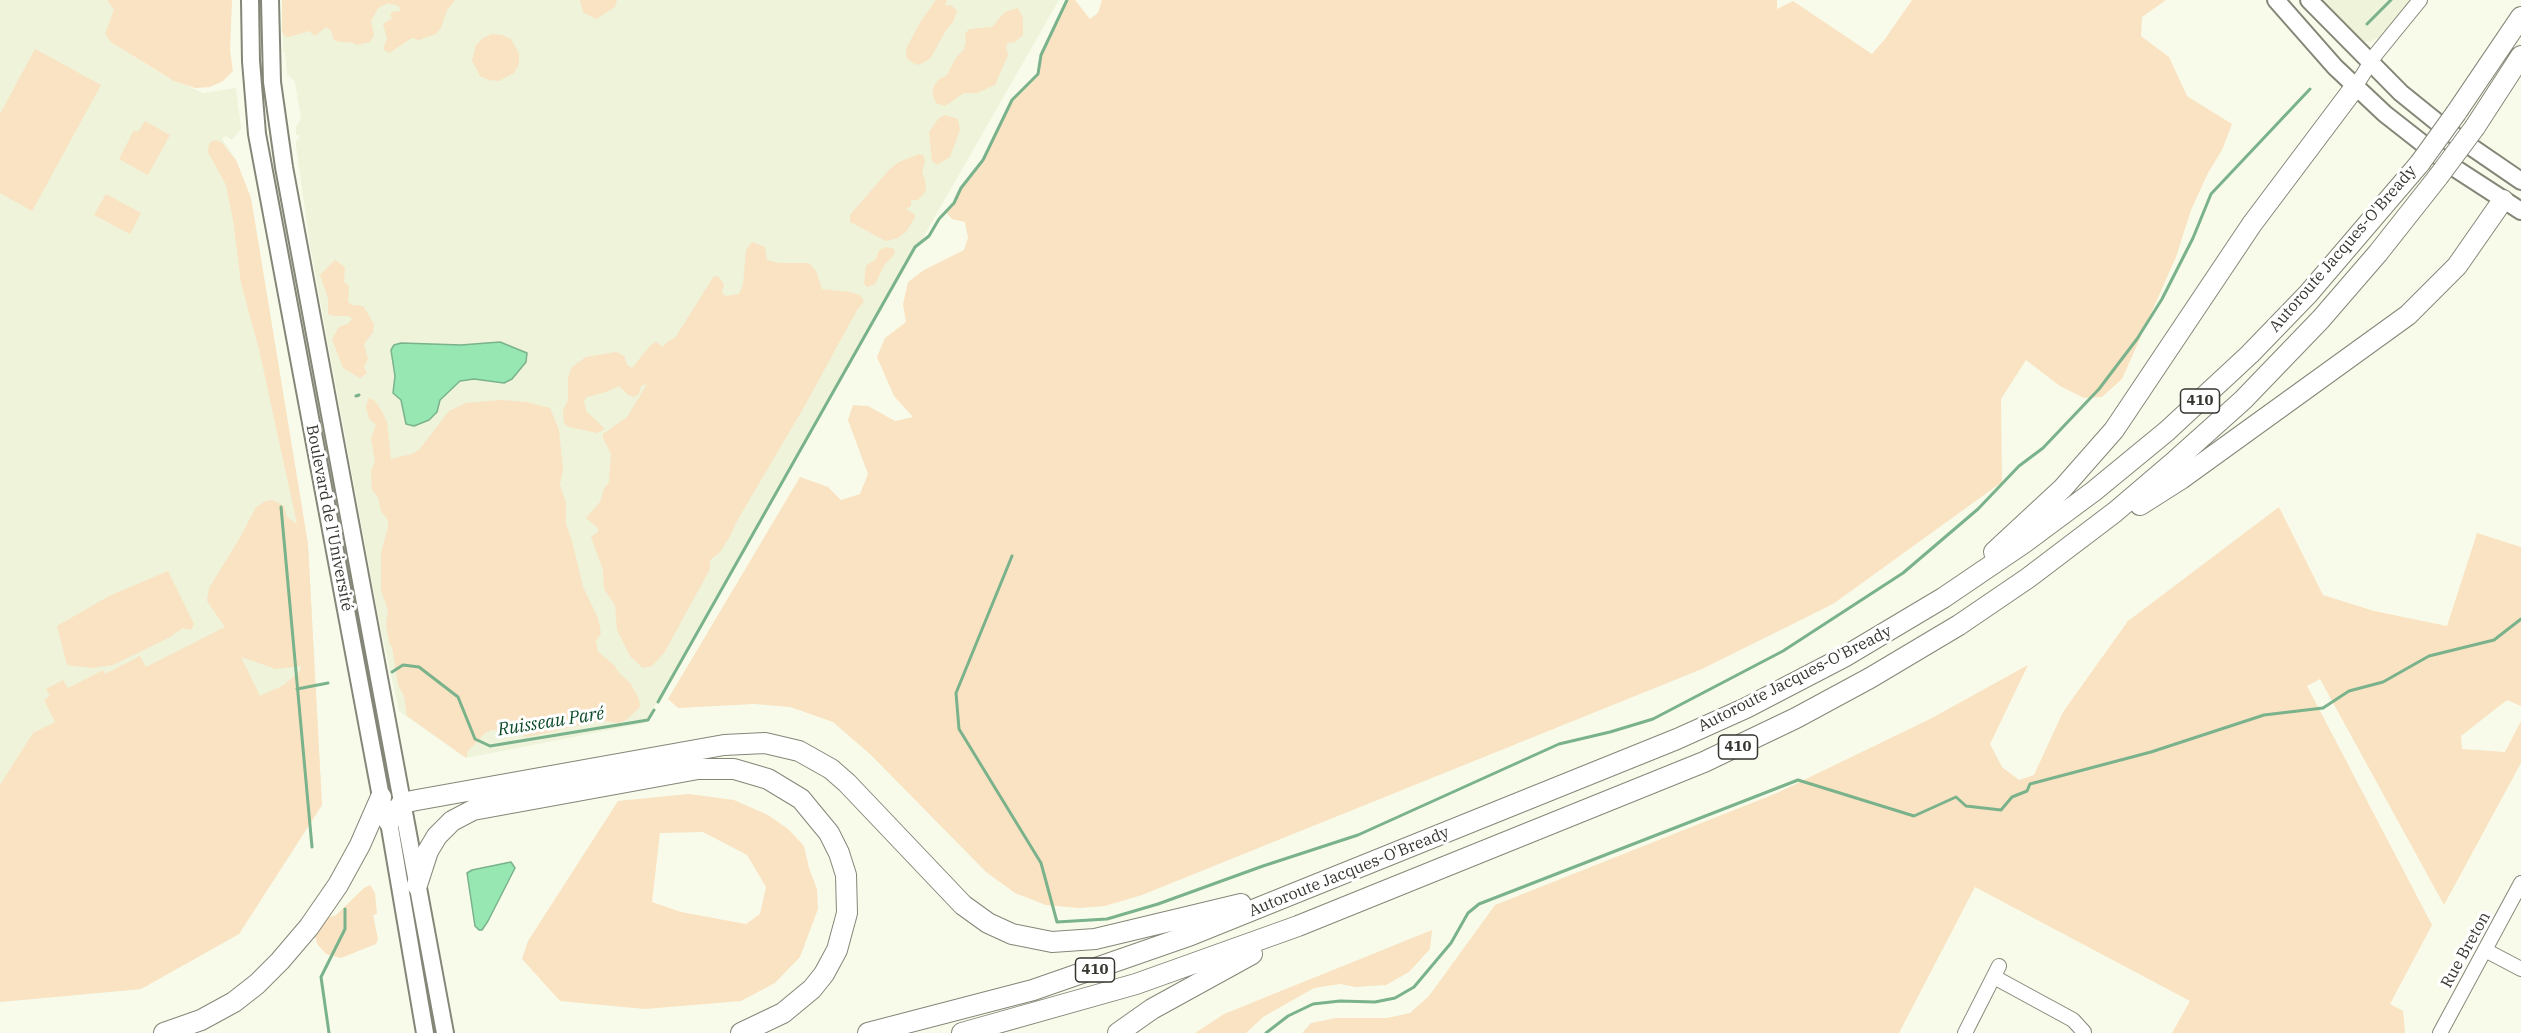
<!DOCTYPE html>
<meta charset="utf-8">
<style>
body{margin:0}
canvas{display:block;background:#f8fbea}
</style>
<canvas width="2521" height="1033"></canvas>
<script>
const g = document.querySelector('canvas').getContext('2d');
g.lineJoin = 'round';
function fillPath(path, color) { g.fillStyle = color; g.fill(path, 'evenodd'); }
const shape = rows => new Path2D(rows.map(r => 'M' + r).join(''));
function strokePath(path, color, width, dash) { g.strokeStyle = color; g.lineWidth = width; g.lineCap = dash ? 'butt' : 'round'; g.setLineDash(dash || []); g.stroke(path); }
function label(font, color, halo, rows, align = 'center') {
  g.font = font + ' "IBM Plex Serif",serif'; g.lineWidth = 6; g.setLineDash([]); g.textBaseline = 'middle'; g.strokeStyle = halo; g.fillStyle = color; for (const [text, x, y, turn = 0] of rows) {
    g.save(); g.translate(x, y); g.rotate((+turn || 0) * Math.PI / 180); g.textAlign = isNaN(turn) ? turn : align; if (halo) g.strokeText(text, 0, 0); g.fillText(text, 0, 0); g.restore();
  }
}
const built = shape([
 [0,0,107,0,114,10,112,43,163,75,203,93,236,88,241,129,232,140,226,136,222,139,236,160,251,198,308,544,322,805,239,934,141,989,0,1002],
 [282,0,1059,0,645,723,466,758,399,711,379,620,310,245,296,146,296,140,299,139,299,135,296,135,296,127,301,118,295,82,287,74,285,52,283,52],
 [2319,0,2410,0,2380,37,2368,42,2359,40]
]);
const green = shape([
 [107,0,232,0,230,50,233,71,223,81,210,87,195,88,174,81,112,43,105,34,114,10],
 [282,0,455,0,447,10,441,28,436,34,419,40,412,38,389,53,383,49,387,39,383,24,393,18,390,16,392,12,400,11,399,6,388,3,378,8,371,21,374,35,370,42,357,45,350,42,339,42,334,40,331,30,326,27,315,36,309,31,289,37,285,36,282,32],
 [580,0,617,0,615,7,596,19,583,12],
 [936,0,947,0,945,5,952,6,957,11,953,22,946,30,930,59,918,65,913,63,906,57,906,49,921,21],
 [1067,0,1075,0,1090,19,1098,13,1102,0,1777,0,1777,9,1793,1,1872,54,1885,39,1912,0,2166,0,2142,17,2141,36,2169,57,2187,96,2232,124,2222,150,2208,173,2191,210,2176,257,2122,379,2102,397,2084,398,2060,386,2026,360,2001,399,2002,482,1833,604,1702,669,1142,895,1105,906,1079,908,1046,905,1015,893,986,872,871,755,833,722,790,707,754,704,678,708,668,699,800,477,828,487,841,500,860,494,868,474,848,420,853,405,868,406,895,421,913,417,894,396,877,357,885,338,906,322,903,304,908,282,924,270,964,250,968,238,965,222,952,219,946,212,954,203,961,188,983,160,1012,100,1037,74,1041,55],
 [1018,8,1023,18,1023,35,1015,42,1008,43,1006,46,1008,55,995,85,977,93,964,93,945,106,936,103,932,93,934,86,938,80,947,75,955,59,964,49,966,42,965,33,970,29,992,27,1005,12],
 [492,34,502,35,511,39,519,54,519,64,514,73,499,81,489,80,480,76,472,61,476,45,483,38],
 [35,49,101,85,32,211,0,193,0,114],
 [945,115,958,119,960,130,950,157,937,165,932,161,929,132,939,118],
 [145,121,170,135,148,175,119,159,134,130,138,132],
 [214,140,221,142,236,160,251,198,308,544,322,805,239,934,141,989,0,1002,0,785,33,733,55,722,44,700,50,696,46,689,63,680,68,688,103,670,105,674,140,656,146,667,225,627,207,601,209,588,241,536,256,507,266,501,273,500,284,506,287,517,297,524,259,349,241,283,233,220,226,185,208,152,209,144],
 [241,657,276,669,301,666,300,671,284,685,260,696],
 [919,154,923,155,925,161,922,173,925,180,926,191,918,200,911,200,911,206,906,209,914,214,915,217,906,232,898,238,886,241,850,222,850,215,889,170,899,162],
 [106,194,141,213,130,234,94,215],
 [752,242,765,247,767,260,779,263,808,263,811,265,816,271,822,289,849,292,860,295,864,301,857,310,804,407,737,521,729,538,720,552,710,560,710,569,664,653,652,666,643,668,630,656,617,630,615,605,604,589,603,570,591,537,598,532,598,528,586,518,600,502,604,489,609,482,611,454,603,438,603,434,627,417,647,384,641,386,639,394,634,397,628,395,619,386,606,392,587,397,584,401,586,411,605,429,597,433,569,427,564,423,563,411,568,400,568,378,572,367,586,357,616,352,624,356,627,365,632,368,650,346,656,342,663,347,668,341,675,338,714,276,719,277,722,281,724,285,722,292,725,296,739,294,743,285,746,250],
 [886,247,892,248,895,251,894,255,885,264,875,284,867,287,864,283,866,266,876,259,879,250],
 [335,260,345,267,344,282,349,286,348,302,353,305,363,306,374,324,373,332,364,344,368,359,364,367,367,373,360,378,343,368,332,339,339,327,348,324,352,319,349,316,333,316,328,314,328,298,320,275],
 [369,398,374,400,380,408,387,422,391,459,412,454,419,450,449,411,466,403,501,400,526,402,550,408,559,430,560,441,563,469,560,485,566,503,566,524,572,541,583,587,598,618,601,633,596,641,598,652,614,665,619,673,631,684,639,699,640,707,626,720,619,723,605,721,591,723,527,737,514,730,492,730,485,733,468,751,466,758,407,716,404,696,398,685,392,647,389,643,386,624,388,611,381,590,381,553,388,527,388,520,381,511,378,497,372,490,371,471,375,462,371,438,376,425,369,419,366,406],
 [2279,507,2323,595,2374,611,2447,626,2477,533,2521,547,2521,706,2507,700,2461,736,2462,749,2505,752,2521,721,2521,763,2444,905,2320,679,2307,686,2432,925,2390,1004,2403,1011,2405,1033,2172,1033,2190,1001,1975,887,1899,1033,1302,1033,1311,1023,1336,1018,1387,1018,1410,1013,1429,996,1495,905,1777,793,1930,719,2028,665,1990,744,2002,767,2019,780,2034,775,2063,712,2128,621],
 [168,571,194,624,191,630,183,628,168,638,113,665,92,668,67,665,57,626,109,596],
 [689,794,734,800,768,815,788,829,804,846,809,868,817,889,818,909,800,957,775,983,741,1001,645,1009,560,1001,522,959,528,941,618,801],
 [703,832,747,855,766,887,760,914,746,924,681,912,652,902,660,833],
 [370,885,375,893,377,914,373,915,378,939,376,944,341,958,326,954,317,944,315,936,322,925,329,917,335,916,364,888],
 [1432,930,1430,949,1409,972,1386,985,1356,987,1340,984,1314,988,1263,1017,1246,1033,1195,1033,1224,1014]
]);
const water = shape([
 [500,342,527,353,526,362,512,379,504,383,474,379,460,381,440,400,437,412,429,420,414,426,406,424,401,400,393,393,395,376,391,350,394,345,401,343,461,345,500,342],
 [511,862,515,868,488,921,482,930,479,930,475,926,467,873,472,870,511,862]
]);
const stream = shape([
 [2367,24,2391,0],
 [356,396,359,395],
 [281,507,312,847],
 [1012,556,956,693,959,729,1041,863,1057,922,1107,919,1158,904,1263,866,1358,835,1559,744,1610,732,1653,719,1783,651,1903,573,1978,509,2019,466,2043,448,2099,389,2137,339,2162,299,2193,238,2211,194,2310,89],
 [392,672,403,665,419,667,458,697,475,739,490,746,648,720,654,710],
 [297,689,328,683],
 [658,702,915,247,929,236,939,219,954,203,961,188,983,160,1012,100,1038,74,1041,55,1067,0],
 [329,1033,321,977,345,929,345,909],
 [1266,1033,1288,1016,1313,1004,1340,1001,1375,1002,1395,998,1414,987,1451,943,1468,913,1479,904,1798,780,1914,816,1956,797,1966,806,2001,810,2012,797,2027,791,2030,784,2151,752,2264,715,2323,708,2349,691,2383,682,2429,656,2494,640,2521,619]
]);
const minor = shape([
 [2355,87,2376,54,2420,0],
 [2485,950,2521,969],
 [1994,977,2073,1020,2084,1032],
 [1965,1033,1999,966],
 [2440,1033,2521,883]
]);
const major = shape([
 [250,0,251,61,257,134,381,797,389,822,425,1033],
 [270,0,272,82,284,167,445,1033],
 [2276,0,2335,67,2385,114,2450,165,2521,211],
 [2309,0,2401,93,2448,131,2521,181]
]);
const highway = shape([
 [2456,113,2521,17],
 [2475,127,2521,56],
 [2140,505,2181,479,2408,315,2457,266,2503,200],
 [1994,552,2063,488,2114,430,2252,224,2355,87],
 [389,822,402,803,417,800,724,745,765,743,799,751,831,769,847,783,963,905,988,923,1012,934,1052,942,1095,939,1241,904],
 [417,885,428,851,437,836,452,821,473,810,698,769,734,769,768,779,801,799,829,833,839,853,846,875,847,913,837,950,824,974,812,989,783,1013,741,1033],
 [164,1033,201,1020,234,1002,257,984,280,961,309,927,338,885,360,845,381,797],
 [868,1033,1033,990,1191,935,1677,739,1746,708,1844,657,1943,598,2024,543,2094,491,2167,431,2250,354,2308,294,2420,163],
 [962,1033,1136,984,1298,926,1704,762,1796,718,1870,678,1959,625,2028,578,2115,512,2176,460,2243,400,2321,319,2378,253,2438,177],
 [1118,1033,1152,1009,1252,954]
]);
const highwayBridge = shape([
 [2420,163,2456,113],
 [2438,177,2475,127]
]);
const shields = [
 [2200,401,39],
 [1738,747,39],
 [1095,970,39]
];
const shieldNames = [
 ["410",2200,401],
 ["410",1738,747],
 ["410",1095,970]
];
const streetNames = [
 ["Autoroute Jacques-O'Bready",2343,249,-49],
 ["Boulevard de l'Université",329,518,79],
 ["Autoroute Jacques-O'Bready",1795,679,-27],
 ["Autoroute Jacques-O'Bready",1349,872,-22],
 ["Rue Breton",2466,950,-61]
];
const waterNames = [
 ["Ruisseau Paré",551,722,-9]
];
fillPath(built, '#eef3da');
fillPath(green, '#fae3c2');
fillPath(water, '#97e7b3');
strokePath(water, '#79b28b', 1.5);
strokePath(stream, '#79b28b', 3);
strokePath(minor, '#848778', 16);
strokePath(major, '#848778', 20);
strokePath(highway, '#848778', 22);
strokePath(minor, '#fff', 14);
strokePath(major, '#fff', 16);
strokePath(highway, '#fff', 20);
strokePath(highwayBridge, '#848778', 22, []);
strokePath(highwayBridge, '#fff', 20);
for (const [x, y, w] of shields) { const box = new Path2D(); box.roundRect(x - w / 2, y - 12, w, 24, 4.5); g.fillStyle = '#fff'; g.fill(box); strokePath(box, '#34362f', 1.5); }
label('bold 15px', '#34362f', null, shieldNames);
label('16px', '#34362f', '#fff', streetNames);
label('italic 18px', '#0e4b2b', '#fff', waterNames);
</script>
